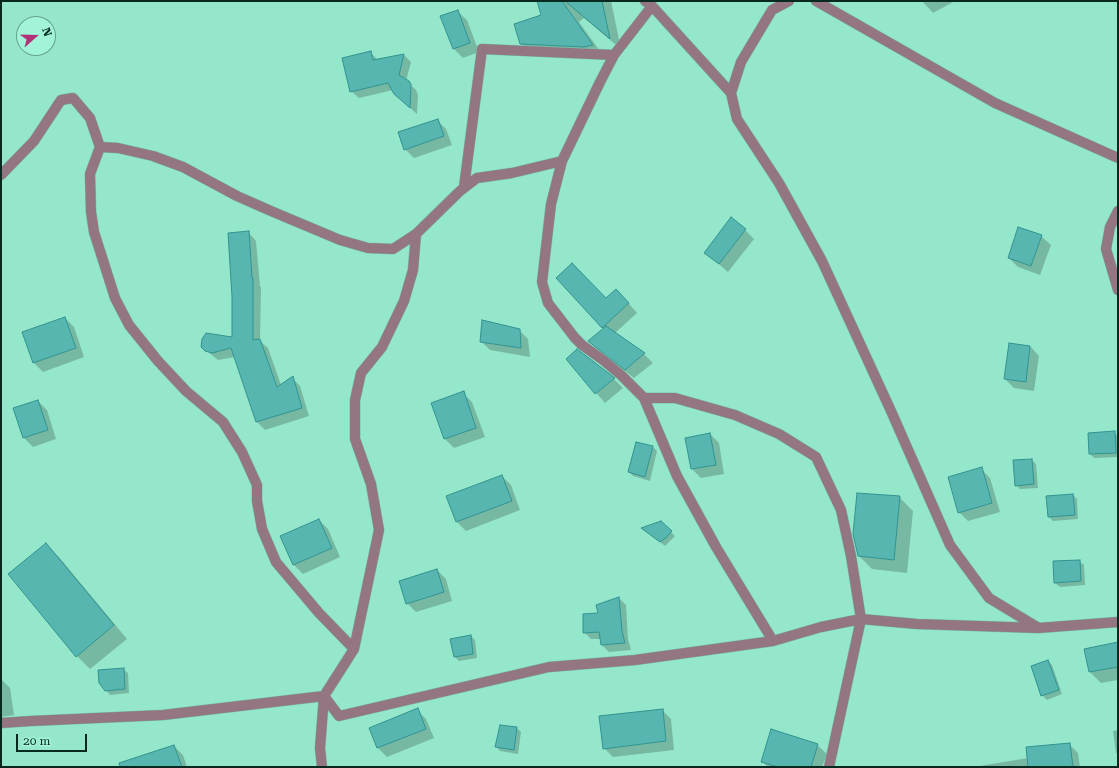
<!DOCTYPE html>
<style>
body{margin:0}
#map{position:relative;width:1119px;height:768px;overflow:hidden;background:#95e7cb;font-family:"Roboto Serif",serif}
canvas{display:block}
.frame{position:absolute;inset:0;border:2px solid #062a20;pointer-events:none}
.north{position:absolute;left:16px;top:16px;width:40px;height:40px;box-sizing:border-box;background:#a2f4d8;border:1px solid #64a38e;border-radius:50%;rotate:70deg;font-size:11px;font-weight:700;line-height:16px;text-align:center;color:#062a20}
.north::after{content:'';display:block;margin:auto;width:14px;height:18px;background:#b23078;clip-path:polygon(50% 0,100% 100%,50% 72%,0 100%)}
.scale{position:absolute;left:16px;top:734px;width:71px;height:18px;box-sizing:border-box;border:2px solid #062a20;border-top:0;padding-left:5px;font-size:12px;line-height:14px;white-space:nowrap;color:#062a20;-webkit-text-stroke:3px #a2f4d8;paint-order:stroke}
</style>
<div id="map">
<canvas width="1119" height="768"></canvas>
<div class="frame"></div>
<div class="north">N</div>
<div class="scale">20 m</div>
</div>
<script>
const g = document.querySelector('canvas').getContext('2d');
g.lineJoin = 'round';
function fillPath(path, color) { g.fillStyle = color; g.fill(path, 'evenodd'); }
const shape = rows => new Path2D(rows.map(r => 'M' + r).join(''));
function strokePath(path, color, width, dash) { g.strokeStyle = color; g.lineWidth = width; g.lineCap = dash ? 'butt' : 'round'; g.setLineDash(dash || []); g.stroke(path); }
const shadow = shape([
 [538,1,611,1,621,49,584,18,579,22,605,58,597,59,534,56,521,44,542,16],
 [922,1,955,1,933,13],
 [457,11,467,20,479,52,463,58,454,49,442,16],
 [370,52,378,60,404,55,411,62,406,81,416,90,418,95,417,114,402,101,393,90,359,98,351,91],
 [437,120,446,129,452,145,414,158,405,149],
 [745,230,754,239,728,272,706,253],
 [248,232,256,241,260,286,261,287,260,341,268,348,281,385,292,378,300,386,309,416,265,430,257,422,235,357,218,360,202,347,233,338],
 [1041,236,1051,245,1040,275,1018,267,1009,258],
 [557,278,606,299,625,299,637,313,615,333,644,354,653,363,634,378,598,350,589,341,604,329],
 [65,318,74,327,84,357,43,372,34,363],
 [519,330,528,339,530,357,490,350,481,341],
 [1030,346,1039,356,1034,391,1014,388,1005,379],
 [577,351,614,379,623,388,605,403,567,359],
 [463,393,472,402,485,437,454,448,445,439,432,403],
 [38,401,47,410,56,439,33,447,24,438,15,409],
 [1114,432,1118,436,1118,457,1094,458,1090,454,1089,434],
 [710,434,719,443,724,474,701,478,692,469],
 [653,447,657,451,650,481,633,476,629,472],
 [1032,460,1036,464,1038,488,1020,489,1016,485],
 [981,469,990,478,1000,512,968,521,959,512],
 [502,476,511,485,520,510,466,531,457,522],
 [1073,495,1077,499,1078,519,1053,521,1049,517],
 [899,497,913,511,907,573,872,569,859,556],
 [319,520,328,529,340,557,303,574,294,565,281,537],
 [661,522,675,536,665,546,647,532],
 [46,544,59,557,127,639,90,669,77,656],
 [1079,561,1084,565,1085,585,1060,587,1055,583],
 [437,570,446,579,452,601,416,612,407,603],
 [619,598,626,605,628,639,631,650,609,652,602,645,601,639,591,639,584,632,600,614],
 [471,636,475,640,477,658,459,661,455,657,452,640],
 [1118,643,1118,680,1101,683,1090,672,1085,649],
 [1048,661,1052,665,1062,694,1047,700,1042,695],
 [123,669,128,673,129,693,110,695,106,690],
 [1,679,10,688,14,715,1,717],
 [417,710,426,719,434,738,387,757,378,748],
 [662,710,671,719,674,750,613,757,604,748],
 [517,728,521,732,518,754,500,751,496,746],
 [1118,730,1118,754,1116,753,1113,731],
 [1069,744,1078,753,1080,767,973,767,1028,758],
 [817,745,827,754,822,767,768,767,762,761],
 [174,746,183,755,187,767,128,767]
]);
const building = shape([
 [537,1,562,1,593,45,584,47,520,44,514,24,541,15,537,1],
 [565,1,602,1,610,39,565,1],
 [458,10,470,43,453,49,440,16,458,10],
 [371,51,373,60,404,54,399,75,409,81,411,84,410,108,394,94,388,83,350,92,342,58,371,51],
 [438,119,444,136,404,150,398,132,438,119],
 [731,217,746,229,719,264,704,253,731,217],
 [1018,227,1042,235,1031,266,1008,258,1018,227],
 [249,231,252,278,253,278,253,340,260,339,277,387,293,376,302,408,256,422,231,348,212,353,205,351,201,347,202,339,206,333,232,337,232,297,228,233,249,231],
 [572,263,606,298,616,289,629,303,602,328,556,278,572,263],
 [65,317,76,348,33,363,22,332,65,317],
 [482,320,520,329,521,348,480,342,482,320],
 [606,326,645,353,625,370,588,341,606,326],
 [1009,343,1030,346,1026,382,1004,379,1009,343],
 [577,349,615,378,595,394,566,359,577,349],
 [464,391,476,428,444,439,431,403,464,391],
 [38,400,48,430,23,438,13,408,38,400],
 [1115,431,1116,453,1089,454,1088,433,1115,431],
 [710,433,716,465,691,469,685,438,710,433],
 [636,442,653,446,645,477,628,472,636,442],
 [1032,459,1034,484,1015,486,1013,460,1032,459],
 [982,467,992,503,958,513,948,477,982,467],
 [502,475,512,501,456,522,446,496,502,475],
 [857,493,900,496,894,560,858,556,853,534,857,493],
 [1073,494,1075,515,1048,517,1046,496,1073,494],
 [319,519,332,548,293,565,280,536,319,519],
 [661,521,672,531,666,538,660,542,641,528,661,521],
 [46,543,114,625,76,657,8,574,46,543],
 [1080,560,1081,581,1054,583,1053,561,1080,560],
 [437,569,444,592,406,604,399,581,437,569],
 [619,597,622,631,625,643,601,645,599,632,583,633,583,614,598,613,596,605,619,597],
 [471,635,473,654,454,657,450,639,471,635],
 [1118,642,1118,667,1089,672,1084,649,1118,642],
 [1048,660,1059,690,1041,696,1031,666,1048,660],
 [124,668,125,689,105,691,99,683,98,670,124,668],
 [418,708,426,729,377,748,369,728,418,708],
 [663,709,666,741,603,749,599,716,663,709],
 [500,725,517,727,514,750,495,747,500,725],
 [771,729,818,744,811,767,778,767,761,762,771,729],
 [1070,743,1073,767,1028,767,1026,747,1070,743],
 [174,745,182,767,120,767,119,763,174,745]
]);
const minor = shape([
 [645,1,652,6,731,93],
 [789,1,772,10,741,62,731,93,737,119,779,183,822,261,891,411,950,545,989,598,1037,627],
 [816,1,995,103,1118,158],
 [652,6,614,55,600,82,562,161,551,204,542,282,548,303,575,338,582,345,603,360,621,375,644,398,677,476,716,547,773,641],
 [100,147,118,148,153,156,183,167,237,196,271,211,340,240,368,248,393,249,416,234,460,191,477,178,512,173,562,161],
 [1,175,34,141,61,100,73,98,90,118,100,147,90,174,91,212,94,232,115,298,129,325,158,361,186,391,223,422,242,452,257,485,257,501,262,529,276,562,319,613,354,649],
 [464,187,482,49,614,55],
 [1118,211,1110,227,1106,249,1118,290],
 [644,398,675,398,735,415,779,434,816,457,841,510,851,556,861,619,829,767],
 [1,723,31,721,163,715,324,696,339,716,549,667,635,660,773,641,821,627,861,619,917,624,1038,628,1118,622],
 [322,767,320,748,324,696,354,649,379,530,371,484,355,439,355,400,361,373,382,347,404,301,413,270,416,234]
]);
fillPath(shadow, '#0003');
fillPath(building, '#58b6b1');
strokePath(building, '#31938f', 1);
strokePath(minor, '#78c1a9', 11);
strokePath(minor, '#937682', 10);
</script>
